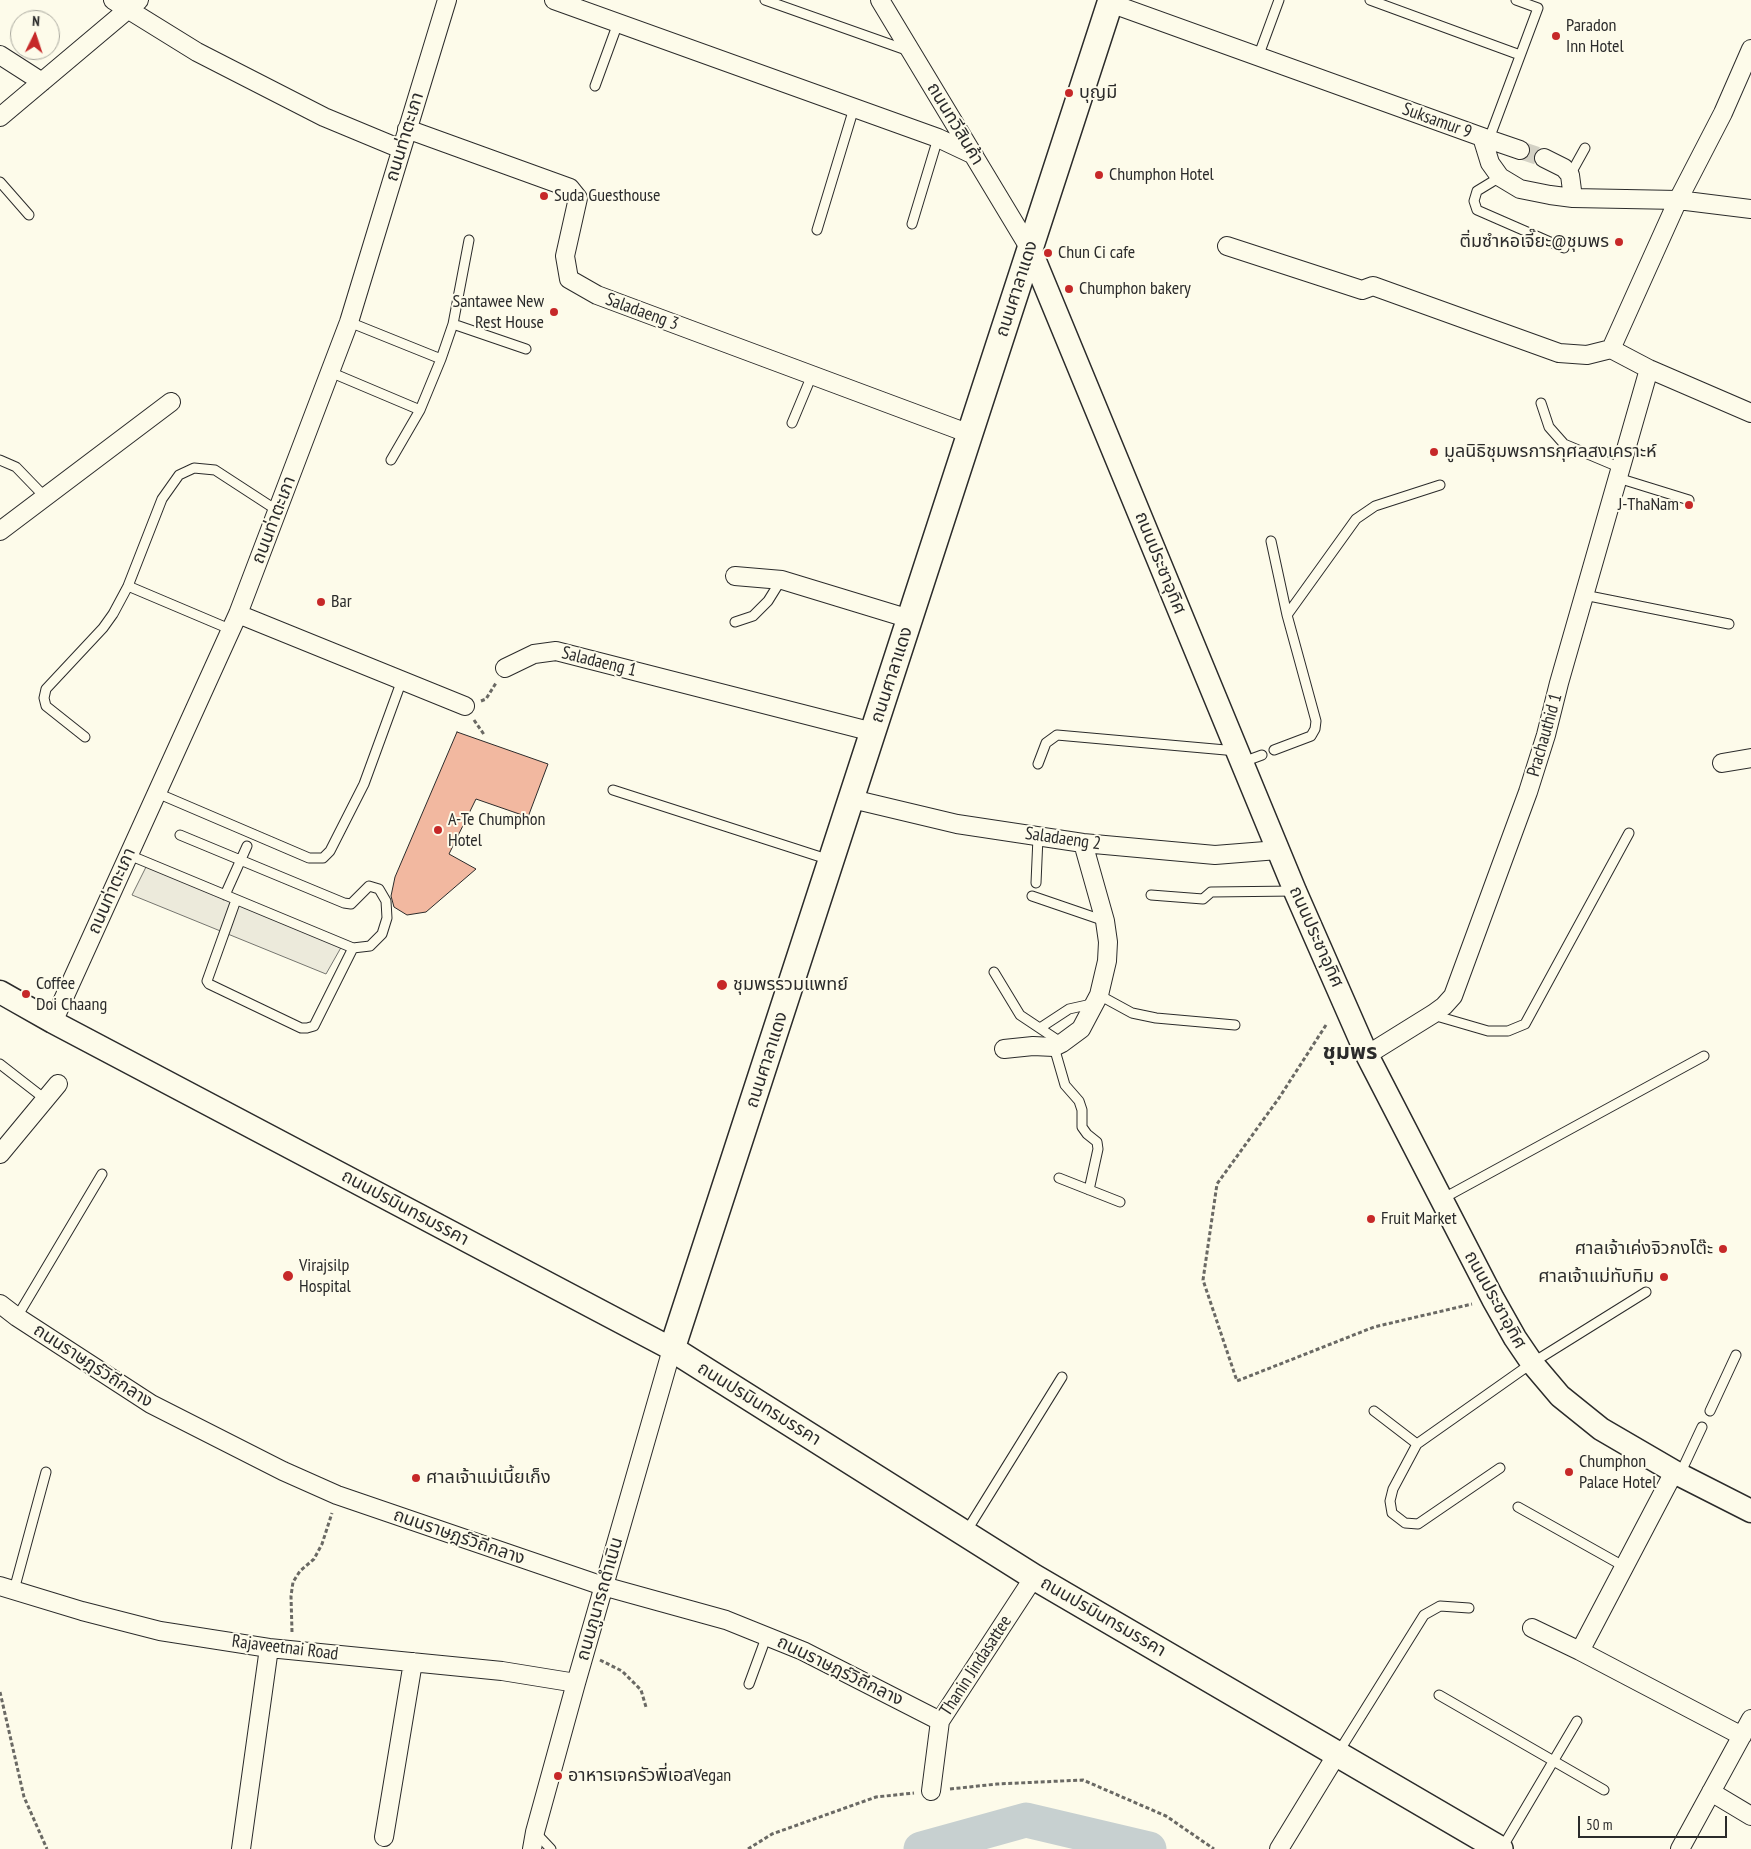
<!DOCTYPE html>
<meta charset="utf-8">
<style>
body{margin:0}
#map{position:relative;width:1751px;height:1849px;overflow:hidden;background:#fdfbea;font-family:"PT Sans Narrow",sans-serif}
canvas{display:block}
.north{position:absolute;left:10px;top:10px;width:50px;height:50px;box-sizing:border-box;background:#fdfbea;border:1px solid #a9a89e;border-radius:50%;rotate:4deg;font-size:14px;font-weight:700;line-height:20px;text-align:center;color:#2b2b2b}
.north::after{content:'';display:block;margin:auto;width:18px;height:22px;background:#c62828;clip-path:polygon(50% 0,100% 100%,50% 72%,0 100%)}
.scale{position:absolute;left:1578px;top:1816px;width:149px;height:22px;box-sizing:border-box;border:2px solid #2b2b2b;border-top:0;padding-left:6px;font-size:15px;line-height:18px;white-space:nowrap;color:#2b2b2b;-webkit-text-stroke:4px #fdfbea;paint-order:stroke}
</style>
<div id="map">
<canvas width="1751" height="1849"></canvas>
<div class="north">N</div>
<div class="scale">50 m</div>
</div>
<script>
const g = document.querySelector('canvas').getContext('2d');
g.lineJoin = 'round';
function fillPath(path, color) { g.fillStyle = color; g.fill(path, 'evenodd'); }
const shape = rows => new Path2D(rows.map(r => 'M' + r).join(''));
function strokePath(path, color, width, dash) { g.strokeStyle = color; g.lineWidth = width; g.lineCap = dash ? 'butt' : 'round'; g.setLineDash(dash || []); g.stroke(path); }
function label(font, color, halo, rows, align = 'center') {
  g.font = font + ' "PT Sans Narrow","Noto Sans Thai",sans-serif'; g.lineWidth = 4; g.setLineDash([]); g.textBaseline = 'middle'; g.strokeStyle = halo; g.fillStyle = color; for (const [text, x, y, turn = 0] of rows) {
    g.save(); g.translate(x, y); g.rotate((+turn || 0) * Math.PI / 180); g.textAlign = isNaN(turn) ? turn : align; if (halo) g.strokeText(text, 0, 0); g.fillText(text, 0, 0); g.restore();
  }
}
const parking = shape([
 [148,863,343,944,326,974,132,895,148,863]
]);
const river = shape([
 [921,1849,1026,1820,1149,1849]
]);
const building = shape([
 [457,732,548,764,528,817,476,799,449,854,476,869,426,912,407,915,394,907,391,896,395,877,457,732]
]);
const minorTunnel = shape([
 [1520,150,1544,158]
]);
const path = shape([
 [481,701,486,699,496,683],
 [474,720,485,736],
 [1326,1025,1279,1098,1217,1184,1203,1280,1237,1381,1374,1327,1472,1304],
 [292,1632,291,1596,293,1582,300,1571,314,1559,322,1544,332,1513],
 [600,1660,622,1671,641,1690,646,1707],
 [0,1692,24,1797,47,1849],
 [950,1789,997,1784,1083,1780,1166,1816,1214,1849],
 [748,1849,772,1834,876,1797,914,1793]
]);
const service = shape([
 [765,0,909,51],
 [1370,0,1520,55],
 [1258,57,1279,0],
 [595,86,618,23],
 [1489,139,1538,8,1516,0],
 [1570,175,1585,148],
 [1500,177,1477,191,1474,201,1477,210,1564,248],
 [0,182,29,215],
 [912,224,938,138],
 [817,230,854,108],
 [349,322,441,359],
 [453,324,526,349],
 [330,372,420,410],
 [1541,403,1549,427,1564,444,1621,468],
 [792,423,812,375],
 [0,460,16,467,45,497],
 [391,460,420,410,441,359,453,324,469,240],
 [1618,478,1689,500],
 [1271,541,1287,615,1316,721,1315,729,1311,736,1274,750],
 [128,586,232,630],
 [1584,595,1729,624],
 [1287,615,1356,519,1375,506,1440,485],
 [735,622,753,616,768,601,781,580],
 [85,737,46,706,44,698,46,689,103,628,113,614,128,586,162,499,179,475,194,468,215,470,278,511],
 [1243,762,1262,755],
 [1038,764,1046,743,1057,735,1237,751],
 [613,790,830,860],
 [157,793,309,858,323,858,330,851,364,784,402,680],
 [129,855,353,948,370,946,382,934,387,918,386,901,379,889,369,886,351,904,344,903,180,835],
 [1036,883,1038,837],
 [225,895,247,846],
 [1151,895,1203,899,1211,892,1295,891],
 [1032,896,1105,921],
 [236,900,207,981,209,984,301,1028,307,1028,314,1026,353,948],
 [994,972,1020,1015,1062,1043],
 [1099,995,1132,1013,1156,1018,1235,1025],
 [1433,1015,1488,1031,1508,1031,1525,1024,1629,833],
 [1040,1028,1069,1009,1096,1003],
 [1054,1047,1065,1085,1079,1101,1082,1110,1082,1127,1087,1134,1097,1142,1098,1149,1089,1190],
 [0,1064,45,1099],
 [1059,1178,1120,1202],
 [1442,1199,1704,1056],
 [17,1317,102,1174],
 [1374,1411,1417,1444],
 [1710,1411,1736,1355],
 [1500,1468,1418,1524,1405,1523,1392,1513,1390,1501,1393,1489,1417,1444,1532,1363,1646,1292],
 [1680,1474,1702,1427],
 [1518,1507,1625,1567],
 [966,1532,1062,1377],
 [14,1590,46,1472],
 [749,1684,767,1635],
 [1439,1695,1604,1790],
 [1338,1753,1424,1615,1440,1606,1469,1608],
 [535,1832,551,1849],
 [1502,1848,1577,1721]
]);
const minor = shape([
 [113,0,197,52,324,117,401,149],
 [554,0,938,138,974,155],
 [880,0,1030,249],
 [1110,3,1482,137,1490,163,1500,177,1520,189,1550,195,1573,198,1678,200,1751,209],
 [1751,49,1723,113,1678,200,1611,349,1649,369,1751,413],
 [0,55,42,82],
 [0,117,139,0],
 [407,129,570,188,578,198,565,256,569,279,597,295,970,434],
 [1482,137,1520,150],
 [1544,158,1564,168,1570,175,1573,198],
 [1227,246,1362,290,1373,286,1559,353,1587,355,1611,349],
 [0,531,171,402],
 [735,576,782,580,910,619],
 [238,614,465,706],
 [505,668,534,654,556,651,873,732],
 [1722,763,1751,758],
 [852,799,957,824,1083,843,1215,855,1278,850],
 [53,1022,238,614,349,322,447,0],
 [1004,1049,1033,1046,1054,1047,1062,1043,1081,1029,1099,995,1107,961,1108,942,1105,921,1083,843],
 [1367,1055,1433,1014,1444,1006,1453,996,1528,792,1546,735,1559,683,1649,369],
 [0,1154,58,1084],
 [0,1304,17,1317,151,1404,283,1471,337,1495,603,1586,726,1620,803,1651,940,1721],
 [1674,1472,1580,1651,1742,1736],
 [0,1586,82,1611,160,1631,269,1648,502,1671,576,1683],
 [1532,1628,1580,1651],
 [931,1791,940,1721,1034,1577],
 [1711,1792,1751,1816],
 [384,1837,413,1662],
 [241,1849,269,1648],
 [532,1849,535,1832,576,1683,672,1349],
 [1279,1849,1337,1754],
 [1680,1849,1751,1719]
]);
const tertiary = shape([
 [1030,249,1295,891,1367,1055,1493,1299,1515,1338,1532,1363,1560,1396,1601,1429,1680,1475,1751,1511],
 [0,992,53,1022,672,1349]
]);
const secondary = shape([
 [1111,0,672,1349,1034,1577,1500,1849]
]);
const markers = [
 [1556,36,5,"#c62828"],
 [1069,93,5,"#c62828"],
 [1099,175,5,"#c62828"],
 [544,196,5,"#c62828"],
 [1619,242,5,"#c62828"],
 [1048,253,5,"#c62828"],
 [1069,289,5,"#c62828"],
 [554,312,5,"#c62828"],
 [1434,452,5,"#c62828"],
 [1689,505,5,"#c62828"],
 [321,602,5,"#c62828"],
 [438,830,5,"#c62828"],
 [722,985,6,"#c62828"],
 [26,994,5,"#c62828"],
 [1371,1219,5,"#c62828"],
 [1723,1249,5,"#c62828"],
 [288,1276,6,"#c62828"],
 [1664,1277,5,"#c62828"],
 [1569,1472,5,"#c62828"],
 [416,1478,5,"#c62828"],
 [558,1776,5,"#c62828"]
];
const poiNames = [
 ["Paradon",1566,26],
 ["Inn Hotel",1566,47],
 ["บุญมี",1079,93],
 ["Chumphon Hotel",1109,175],
 ["Suda Guesthouse",554,196],
 ["ติ่มซำหอเจี๊ยะ@ชุมพร",1609,242,"right"],
 ["Chun Ci cafe",1058,253],
 ["Chumphon bakery",1079,289],
 ["Santawee New",544,302,"right"],
 ["Rest House",544,323,"right"],
 ["มูลนิธิชุมพรการกุศลสงเคราะห์",1444,452],
 ["J-ThaNam",1679,505,"right"],
 ["Bar",331,602],
 ["A-Te Chumphon",448,820],
 ["Hotel",448,841],
 ["Coffee",36,984],
 ["Doi Chaang",36,1005],
 ["ชุมพรรวมแพทย์",733,985],
 ["Fruit Market",1381,1219],
 ["ศาลเจ้าเค่งจิวกงโต๊ะ",1713,1249,"right"],
 ["Virajsilp",299,1266],
 ["Hospital",299,1287],
 ["ศาลเจ้าแม่ทับทิม",1654,1277,"right"],
 ["Chumphon",1579,1462],
 ["Palace Hotel",1579,1483],
 ["ศาลเจ้าแม่เนี้ยเก็ง",426,1478],
 ["อาหารเจครัวพี่เอสVegan",568,1776]
];
const streetNames = [
 ["Suksamur 9",1437,121,20],
 ["ถนนทวีสินค้า",955,124,59],
 ["ถนนท่าตะเภา",405,137,-73],
 ["ถนนศาลาแดง",1017,289,-72],
 ["Saladaeng 3",642,312,20],
 ["ถนนท่าตะเภา",274,520,-69],
 ["ถนนประชาอุทิศ",1160,563,68],
 ["Saladaeng 1",599,662,14],
 ["ถนนศาลาแดง",892,675,-72],
 ["Prachauthid 1",1545,735,-74],
 ["Saladaeng 2",1063,839,8],
 ["ถนนท่าตะเภา",112,891,-66],
 ["ถนนประชาอุทิศ",1316,937,66],
 ["ถนนศาลาแดง",767,1060,-72],
 ["ถนนปรมินทรมรรคา",405,1208,28],
 ["ถนนประชาอุทิศ",1495,1300,61],
 ["ถนนราษฎร์วิถีกลาง",93,1366,33],
 ["ถนนปรมินทรมรรคา",759,1404,32],
 ["ถนนราษฎร์วิถีกลาง",459,1537,19],
 ["ถนนภูนารถดำเนิน",600,1599,-74],
 ["ถนนปรมินทรมรรคา",1103,1617,30],
 ["Rajaveetnai Road",285,1648,7],
 ["Thanin Jindasattee",976,1666,-57],
 ["ถนนราษฎร์วิถีกลาง",840,1671,26]
];
const districtNames = [
 ["ชุมพร",1350,1053]
];
fillPath(parking, '#eceadb');
strokePath(parking, '#74746e', 1);
strokePath(river, '#c7d0d0', 35);
fillPath(building, '#f2b8a0');
strokePath(building, '#2b2b2b', 1);
strokePath(minorTunnel, '#d3d1c4', 18, [18, 9]);
strokePath(service, '#2b2b2b', 11);
strokePath(minor, '#2b2b2b', 20);
strokePath(tertiary, '#2b2b2b', 25);
strokePath(secondary, '#2b2b2b', 28);
strokePath(path, '#6a6964', 3, [4, 2.5]);
strokePath(service, '#fdfbea', 9);
strokePath(minor, '#fdfbea', 18);
strokePath(tertiary, '#fdfbea', 22);
strokePath(secondary, '#fdfbea', 25);
for (const [x, y, r, color] of markers) { const dot = new Path2D(); dot.arc(x, y, r, 0, 2 * Math.PI); g.fillStyle = color; g.fill(dot); strokePath(dot, '#fdfbea', 2); }
label('18px', '#2b2b2b', '#fdfbea', poiNames, 'left');
label('18px', '#2b2b2b', '#fdfbea', streetNames);
label('bold 22px', '#2b2b2b', '#fdfbea', districtNames);
</script>
